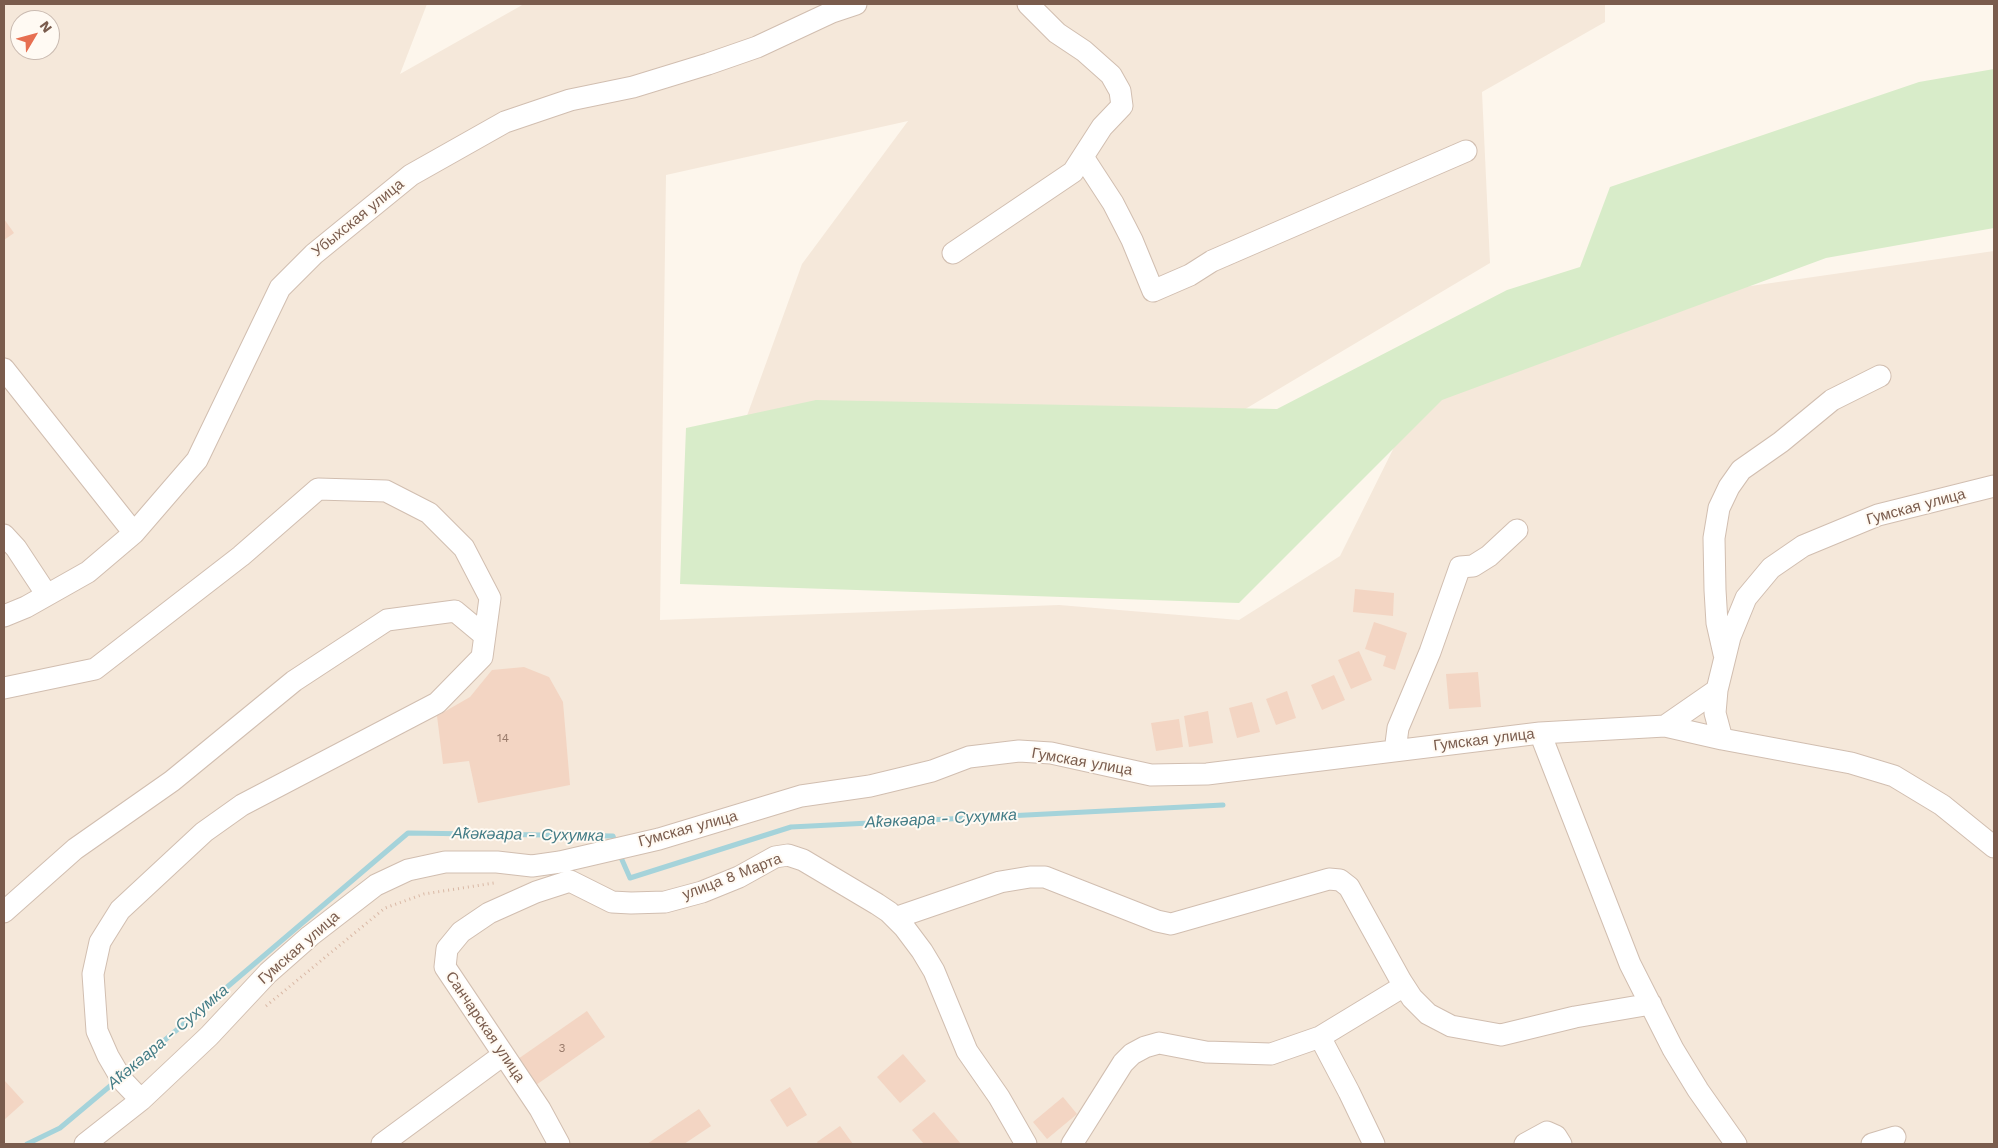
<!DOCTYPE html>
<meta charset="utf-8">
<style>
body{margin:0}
#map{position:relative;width:1998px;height:1148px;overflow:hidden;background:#fdf6ec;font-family:"Work Sans",sans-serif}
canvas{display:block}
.frame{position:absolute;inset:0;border:5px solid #7a5c4d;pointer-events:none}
.north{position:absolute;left:10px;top:10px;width:50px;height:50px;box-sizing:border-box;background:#fffaf3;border:1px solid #cabbb1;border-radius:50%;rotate:53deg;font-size:14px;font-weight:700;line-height:20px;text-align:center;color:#7a5c4d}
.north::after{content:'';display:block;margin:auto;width:18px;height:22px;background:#e76f51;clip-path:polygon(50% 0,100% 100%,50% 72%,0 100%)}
</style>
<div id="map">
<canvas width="1998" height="1148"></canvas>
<div class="frame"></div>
<div class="north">N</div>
</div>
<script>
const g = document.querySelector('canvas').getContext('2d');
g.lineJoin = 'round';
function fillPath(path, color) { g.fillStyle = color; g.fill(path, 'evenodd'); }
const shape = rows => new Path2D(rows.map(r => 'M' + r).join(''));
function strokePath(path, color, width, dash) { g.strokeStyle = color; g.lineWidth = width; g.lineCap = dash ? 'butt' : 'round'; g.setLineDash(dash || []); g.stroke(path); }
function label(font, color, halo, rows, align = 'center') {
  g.font = font + ' "Work Sans",sans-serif'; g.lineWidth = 4; g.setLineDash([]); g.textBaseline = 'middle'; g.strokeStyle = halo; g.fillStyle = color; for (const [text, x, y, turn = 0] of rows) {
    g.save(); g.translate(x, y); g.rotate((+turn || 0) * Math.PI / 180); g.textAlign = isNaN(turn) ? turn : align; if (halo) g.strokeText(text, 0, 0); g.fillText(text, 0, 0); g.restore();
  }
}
const residential = shape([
 [4,4,427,4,400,74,524,4,1605,4,1605,22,1482,92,1490,263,1195,439,744,424,802,264,908,121,666,175,660,620,1059,605,1239,620,1340,556,1423,389,1667,298,1994,251,1994,1144,4,1144],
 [20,20,50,20,50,50,20,50]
]);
const green = shape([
 [1994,69,1994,228,1826,258,1442,400,1239,603,680,584,686,428,816,400,1277,409,1507,290,1580,267,1610,187,1919,82]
]);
const stream = shape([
 [619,853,630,878,791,827,1223,805],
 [125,1074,408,833,613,836,616,845],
 [27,1144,60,1128,116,1081]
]);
const building = shape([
 [4,219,14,233,4,240],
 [1355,589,1394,593,1393,616,1353,612],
 [1374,622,1407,633,1395,670,1383,666,1386,656,1365,649],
 [1359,651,1372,680,1351,689,1338,660],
 [524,667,549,677,563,702,570,785,478,803,469,761,443,764,437,716,470,697,492,670],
 [1478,672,1481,707,1449,709,1446,674],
 [1334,675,1345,700,1322,710,1311,685],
 [1287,691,1296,718,1276,725,1266,699],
 [1252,702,1260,732,1237,738,1229,708],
 [1208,711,1213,743,1189,747,1184,716],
 [1179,719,1183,747,1156,751,1151,723],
 [587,1011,605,1037,536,1085,518,1059],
 [903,1054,926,1081,900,1103,877,1077],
 [4,1080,24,1102,4,1120],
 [790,1087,807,1115,787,1127,770,1100],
 [1063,1097,1077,1114,1047,1139,1033,1122],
 [699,1109,711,1126,684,1144,647,1144],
 [934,1112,961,1144,924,1144,912,1130],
 [840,1126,853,1144,818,1144,817,1142]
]);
const path = shape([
 [266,1006,385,908,424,894,494,883]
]);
const minor = shape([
 [1083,157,1113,203,1132,240,1153,291,1190,275,1212,261,1466,151],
 [953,253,1073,172,1102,127,1122,106,1120,91,1111,75,1084,51,1057,33,1028,4],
 [4,369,134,533],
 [4,535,16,548,47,595],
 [4,616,26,607,88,572,134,533,197,460,280,288,314,254,411,175,505,122,570,100,633,87,708,64,757,47,832,12,856,4],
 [1724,654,1717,623,1715,590,1714,538,1719,508,1729,487,1741,470,1781,442,1832,400,1880,376],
 [4,688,95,669,241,556,318,489,386,491,429,513,464,548,490,598,482,657,437,703,242,805,204,832,120,910,100,942,93,974,97,1031,108,1056,122,1080,141,1100],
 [1717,690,1715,713,1722,739],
 [1665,726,1722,739,1851,763,1894,776,1942,805,1994,847],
 [1540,733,1630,964,1673,1049,1698,1090,1736,1144],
 [1395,751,1398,728,1430,652,1460,567,1473,566,1489,556,1517,530],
 [4,912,75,849,172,781,294,681,387,620,455,611,485,636],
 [895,918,1000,882,1030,877,1045,877,1157,921,1171,924,1329,879,1340,880,1349,887,1401,981,1412,998,1428,1014,1451,1026,1501,1035,1575,1017,1651,1004],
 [1320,1037,1349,1092,1374,1144],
 [85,1144,141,1100,209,1036,268,973,310,936,376,885,408,870,445,862,497,862,532,866,560,862,659,839,801,796,870,786,932,771,969,757,1019,751,1051,753,1151,775,1207,774,1540,733,1665,726,1717,690,1730,637,1746,598,1771,568,1803,546,1878,515,1994,486],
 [382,1144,503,1055],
 [559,1144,540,1109,445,967,447,949,461,932,489,913,536,892,570,881,612,902,631,903,665,902,702,892,739,877,775,857,788,855,803,860,877,904,889,912,904,927,922,951,934,971,967,1051,999,1097,1026,1144],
 [1072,1144,1123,1063,1132,1054,1145,1047,1159,1043,1206,1052,1271,1054,1320,1037,1404,986],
 [1525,1144,1547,1132,1556,1136,1561,1144],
 [1872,1144,1895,1137]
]);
const numberNames = [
 ["14",503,738],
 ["3",562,1048]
];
const streetNames = [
 ["Убыхская улица",358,218,-39],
 ["Гумская улица",1916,507,-15],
 ["Гумская улица",1484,740,-7],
 ["Гумская улица",1082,762,10],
 ["Гумская улица",688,829,-15],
 ["улица 8 Марта",732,877,-21],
 ["Гумская улица",299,948,-41],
 ["Санчарская улица",485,1027,56]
];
const waterNames = [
 ["Аҟәкәара - Сухумка",941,819,-3],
 ["Аҟәкәара - Сухумка",528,835,1],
 ["Аҟәкәара - Сухумка",168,1037,-40]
];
fillPath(residential, '#f5e8da');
fillPath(green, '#d8ecc9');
strokePath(stream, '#a5d3da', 5);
fillPath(building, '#f3d5c3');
strokePath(minor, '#d1beb0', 23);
strokePath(path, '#d9b8a5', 3, [1, 4]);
strokePath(minor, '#fff', 21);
label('12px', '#987a6a', null, numberNames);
label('15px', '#7a5c4d', '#fffaf3', streetNames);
label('italic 16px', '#437c86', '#fffaf3', waterNames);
</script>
